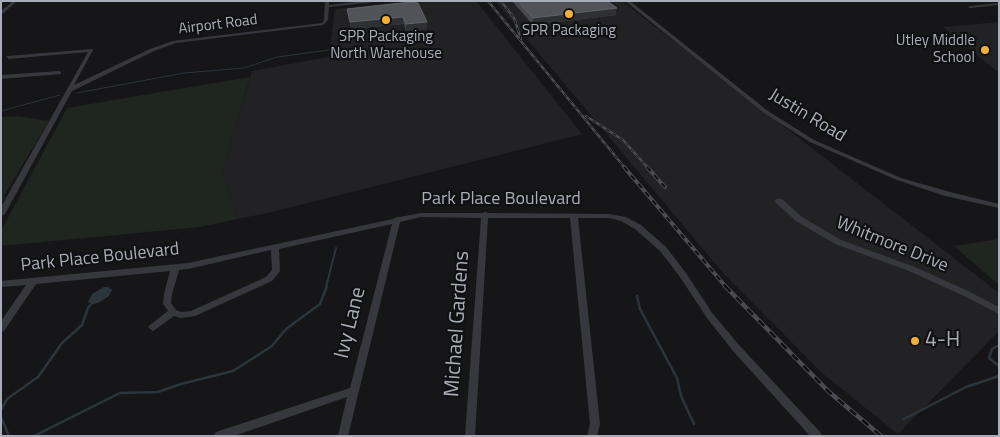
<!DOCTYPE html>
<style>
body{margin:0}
#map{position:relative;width:1000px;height:437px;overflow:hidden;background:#161618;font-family:"Titillium Web",sans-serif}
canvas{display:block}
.frame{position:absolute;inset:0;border:2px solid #a8adb8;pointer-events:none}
</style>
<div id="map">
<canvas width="1000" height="437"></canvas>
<div class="frame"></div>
</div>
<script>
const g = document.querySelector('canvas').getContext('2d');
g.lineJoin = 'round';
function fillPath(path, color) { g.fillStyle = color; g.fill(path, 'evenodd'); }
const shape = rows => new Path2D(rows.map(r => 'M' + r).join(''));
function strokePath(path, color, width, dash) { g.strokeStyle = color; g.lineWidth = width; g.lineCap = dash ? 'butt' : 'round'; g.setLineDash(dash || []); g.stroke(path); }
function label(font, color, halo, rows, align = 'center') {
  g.font = font + ' "Titillium Web",sans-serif'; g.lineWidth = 4.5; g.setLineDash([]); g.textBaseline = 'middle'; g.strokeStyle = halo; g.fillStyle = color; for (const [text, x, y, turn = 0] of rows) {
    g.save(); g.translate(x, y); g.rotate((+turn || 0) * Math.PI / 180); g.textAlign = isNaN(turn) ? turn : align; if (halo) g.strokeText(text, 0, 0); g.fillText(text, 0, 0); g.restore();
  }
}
const built = shape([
 [410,1,476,1,582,134,268,213,237,219,222,171,252,71,329,57,335,9],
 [495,1,622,1,999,293,999,331,898,434,822,373,724,274],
 [999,22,999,73,943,27]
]);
const green = shape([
 [250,77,222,171,237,219,200,227,1,246,1,231,67,108],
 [17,116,49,121,3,197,6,196,1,204,1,117],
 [999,239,999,285,954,246]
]);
const water = shape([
 [104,287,108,287,112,290,109,296,98,303,94,304,88,302,92,294]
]);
const streamFar2 = shape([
 [77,93,184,73,244,68,277,57,329,50],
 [1,111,60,95]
]);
const streamFar1 = shape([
 [326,287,336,248]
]);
const stream = shape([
 [637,296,640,309,677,378,681,396,694,424],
 [999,345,992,349,989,358,999,366],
 [1,410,7,399,38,377,62,343,82,325,88,308,92,303],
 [1,417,9,436],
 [904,419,966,387,999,376],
 [34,436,120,393,158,392,181,384,233,371,272,346,286,329,320,304,327,286]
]);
const minor = shape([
 [1,1,7,1,1,3,1,1],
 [11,1,15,1,15,3,1,15,1,11,11,3,11,1],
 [325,1,329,1,329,5,365,1,384,1,329,7,328,20,323,25,176,43,154,51,72,91,5,214,1,216,1,207,88,52,9,59,6,57,7,56,93,49,93,50,74,85,150,49,173,41,322,23,324,20,325,1],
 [625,1,630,1,768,111,814,140,901,178,950,192,999,204,999,208,945,196,897,180,810,142,764,113,625,1],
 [999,3,999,5,970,8,968,7,970,6,999,3],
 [59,71,61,72,61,74,1,79,1,75,59,71],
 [776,199,782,199,802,217,841,240,915,267,968,291,999,307,999,314,962,295,909,271,835,244,796,221,776,203,775,201,776,199],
 [485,212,488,213,609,214,626,217,641,225,666,247,686,273,713,314,739,345,821,433,822,436,810,436,733,351,707,318,680,277,660,251,635,229,621,221,609,218,578,218,600,424,597,436,587,436,590,424,570,218,488,218,475,436,465,436,481,218,421,217,400,222,348,436,338,436,347,397,234,436,214,436,215,433,219,431,350,388,392,224,279,249,280,271,272,281,195,316,181,318,174,316,156,329,153,331,150,329,148,327,150,325,168,311,163,304,164,294,170,271,36,284,4,331,1,332,1,321,26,285,1,287,1,281,188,263,393,219,397,217,400,217,421,213,482,213,485,212],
 [271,250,272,270,266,277,191,311,181,312,176,310,171,303,172,294,179,270,188,269,271,250]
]);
const railFar2 = shape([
 [488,1,625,168],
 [501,1,514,18,521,39],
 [586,116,623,140,648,168]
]);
const railFar1 = shape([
 [624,167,726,287],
 [647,167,665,187]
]);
const rail = shape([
 [725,286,828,391,881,436]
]);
const wall = shape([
 [512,1,607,1,616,15,533,25],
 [347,9,427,22,427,29,406,31,404,24,351,29]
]);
const shadedWall = shape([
 [617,8,616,15,533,25,533,18],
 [403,17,404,24,351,29,350,22],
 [427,22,427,29,406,31,406,24]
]);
const building = shape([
 [518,1,607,1,617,8,533,18,518,1],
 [411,2,418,3,427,22,406,24,403,17,350,22,347,9,411,2]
]);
const markers = [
 [569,14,5,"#f2b134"],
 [386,20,5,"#f2b134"],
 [985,50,5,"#f2b134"],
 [915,341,5,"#f2b134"]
];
const farStreetnames = [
 ["Airport Road",218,25,-7]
];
const farPoinames = [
 ["SPR Packaging",569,31],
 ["SPR Packaging",386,37],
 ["North Warehouse",386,54],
 ["Utley Middle",975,41,"right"],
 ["School",975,58,"right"]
];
const streetNames = [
 ["Justin Road",807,116,31],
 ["Park Place Boulevard",501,200],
 ["Whitmore Drive",892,245,22],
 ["Park Place Boulevard",100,258,-6]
];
const nearStreetnames = [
 ["Ivy Lane",351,323,-76],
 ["Michael Gardens",458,324,-86]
];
const nearPoinames = [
 ["4-H",925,341]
];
fillPath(built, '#222225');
fillPath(green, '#1e261f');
fillPath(water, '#2c353c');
strokePath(streamFar2, '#2c353c', 1);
strokePath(streamFar1, '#2c353c', 2);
strokePath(stream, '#2c353c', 2.5);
fillPath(minor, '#37383d');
strokePath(railFar2, '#4a4c52', 2.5);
strokePath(railFar1, '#4a4c52', 4);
strokePath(rail, '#4a4c52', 4.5);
strokePath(railFar2, '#111113', 1, [4]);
strokePath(railFar1, '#111113', 2, [5.5]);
strokePath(rail, '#111113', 2.5, [8]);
fillPath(wall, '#47494d');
fillPath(shadedWall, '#2f3033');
fillPath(building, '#525359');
strokePath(building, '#5f6168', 1);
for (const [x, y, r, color] of markers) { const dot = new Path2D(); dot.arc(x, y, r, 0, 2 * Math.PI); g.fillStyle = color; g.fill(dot); strokePath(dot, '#111113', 2); }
label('15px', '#a8adb8', '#111113', farStreetnames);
label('15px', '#a8adb8', '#111113', farPoinames);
label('18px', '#a8adb8', '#111113', streetNames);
label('21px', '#a8adb8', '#111113', nearStreetnames);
label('21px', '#a8adb8', '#111113', nearPoinames, 'left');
</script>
